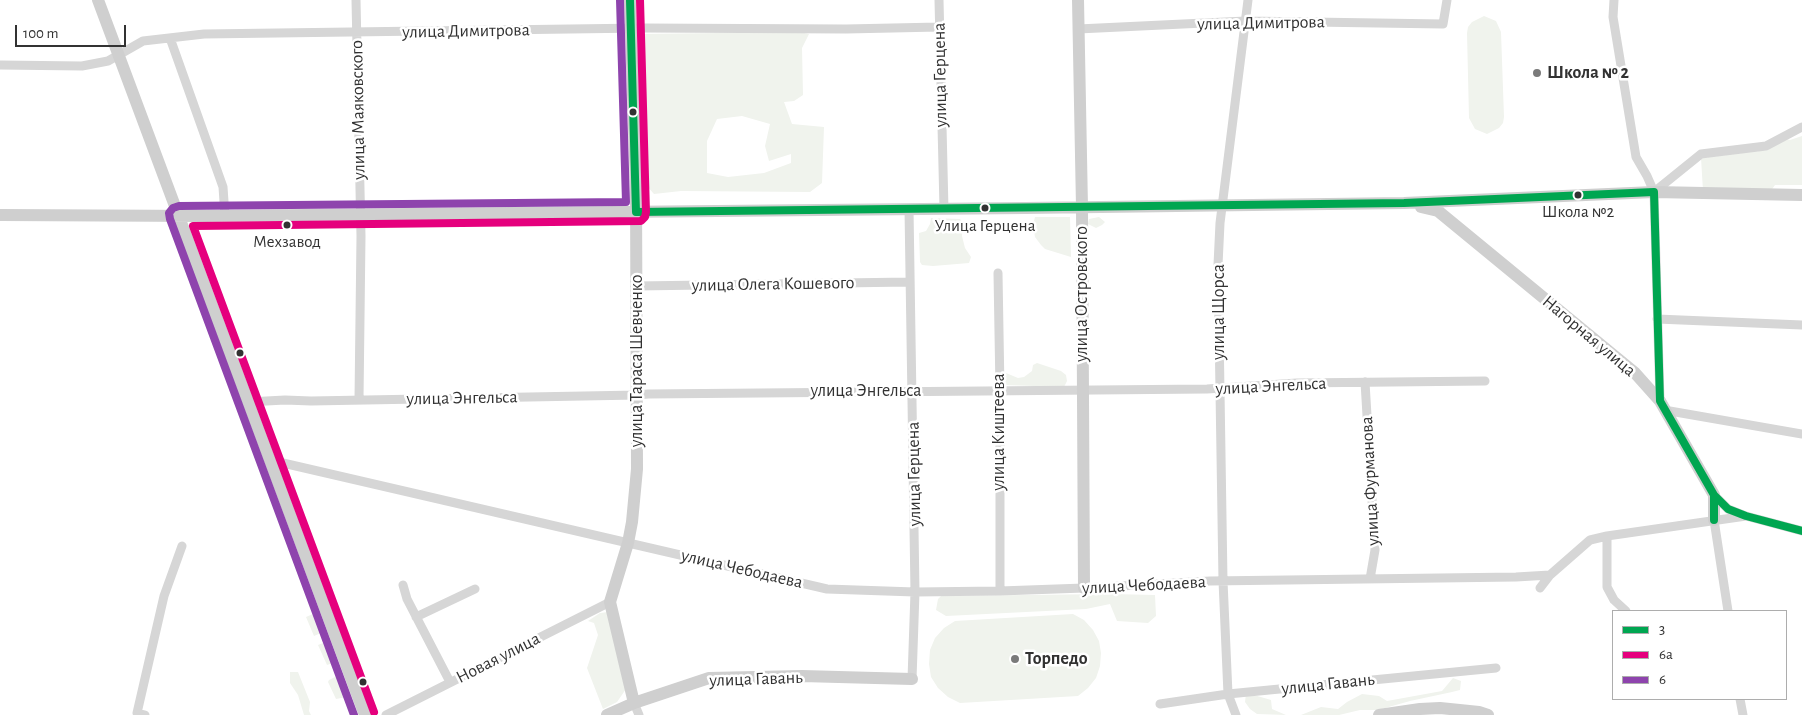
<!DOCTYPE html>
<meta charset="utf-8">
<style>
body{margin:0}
#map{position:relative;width:1802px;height:715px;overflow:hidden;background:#fff;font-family:"Alegreya Sans",sans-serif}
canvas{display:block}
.legend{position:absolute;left:1612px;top:610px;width:175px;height:90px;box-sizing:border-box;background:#fff;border:1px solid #adadad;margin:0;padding:6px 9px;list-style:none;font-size:15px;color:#323232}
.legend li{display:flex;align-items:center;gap:10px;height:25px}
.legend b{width:25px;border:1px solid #adadad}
.scale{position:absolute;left:15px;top:25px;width:111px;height:22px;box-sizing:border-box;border:2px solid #323232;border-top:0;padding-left:6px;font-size:15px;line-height:18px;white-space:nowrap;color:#323232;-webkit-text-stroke:4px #fff;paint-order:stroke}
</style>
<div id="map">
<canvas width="1802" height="715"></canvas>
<ul class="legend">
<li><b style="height:6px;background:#00a651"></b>3</li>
<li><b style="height:6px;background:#e5007d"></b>6а</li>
<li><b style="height:6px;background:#8e44ad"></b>6</li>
</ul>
<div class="scale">100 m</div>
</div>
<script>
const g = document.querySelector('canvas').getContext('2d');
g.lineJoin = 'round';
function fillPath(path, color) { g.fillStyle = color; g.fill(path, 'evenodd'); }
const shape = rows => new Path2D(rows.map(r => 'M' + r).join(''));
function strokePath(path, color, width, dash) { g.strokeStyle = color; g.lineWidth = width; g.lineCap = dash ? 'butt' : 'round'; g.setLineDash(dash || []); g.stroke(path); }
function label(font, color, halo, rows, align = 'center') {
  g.font = font + ' "Alegreya Sans",sans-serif'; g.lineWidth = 5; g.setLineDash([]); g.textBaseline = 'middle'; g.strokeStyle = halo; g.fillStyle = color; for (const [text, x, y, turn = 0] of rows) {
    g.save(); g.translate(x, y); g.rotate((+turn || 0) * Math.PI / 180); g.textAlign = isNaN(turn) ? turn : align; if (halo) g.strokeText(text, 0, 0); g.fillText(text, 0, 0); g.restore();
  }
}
const green = shape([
 [1484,16,1496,21,1501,32,1504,117,1503,123,1499,128,1487,134,1475,129,1469,118,1467,33,1468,27,1472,22],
 [800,32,809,34,802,48,803,95,794,101,784,102,792,124,824,127,822,183,810,192,681,191,654,194,639,177,640,34],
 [742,116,770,124,765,146,769,161,791,154,791,163,764,173,728,177,707,173,707,141,717,119],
 [1802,136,1802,185,1775,185,1770,192,1703,191,1701,158,1768,150,1782,138,1790,140],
 [1035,217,1070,217,1071,257,1045,249,1041,245,1035,237,1033,225],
 [1099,217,1105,222,1102,225,1096,228,1088,224,1089,219],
 [931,218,960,219,963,223,962,236,965,248,971,257,969,263,933,266,922,265,920,262,919,233,926,231,930,224],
 [1037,363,1061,371,1066,375,1067,381,1064,387,1004,385,1002,379,1006,373,1018,378,1024,377,1032,371,1033,365],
 [1111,594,1155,595,1156,616,1148,623,1117,621,1110,604,1086,609,946,616,936,610,938,599,941,596],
 [608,612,626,689,617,702,603,709,587,668,598,635,594,623,588,621,600,613],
 [313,614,321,633,314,636,306,617],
 [1073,614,1084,620,1093,630,1099,641,1101,653,1100,666,1096,678,1088,688,1078,696,960,703,948,697,938,688,931,677,929,664,930,650,935,638,944,628,955,621],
 [323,643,333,663,327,665,318,645],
 [290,672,298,672,310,702,309,711,311,715,304,715,298,695,290,683],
 [337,676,347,697,336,699,328,682,329,680],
 [1453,678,1461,681,1460,690,1452,692,1410,701,1378,710,1360,710,1339,715,1301,715,1321,707,1338,709,1347,702,1362,694,1379,696,1387,701,1442,691],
 [1246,694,1254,695,1271,700,1272,709,1286,715,1257,714,1250,709,1245,702]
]);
const street = shape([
 [356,0,361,236,359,399],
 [939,0,944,209],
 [1614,0,1613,17,1636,157,1647,176,1654,192,1660,401],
 [1078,29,1246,21,1443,24,1447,0],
 [170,38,223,187,225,216],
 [0,65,82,66,108,61,143,41,204,34,643,28,846,29,939,27],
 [1654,192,1701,154,1766,146,1802,127],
 [909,209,915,592,912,679],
 [998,273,1000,391,1000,591],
 [637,286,909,282],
 [1657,319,1802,325],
 [1365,382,1375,550,1370,579],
 [248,402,285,400,311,401,638,395,648,394,1207,389,1297,383,1485,381],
 [1664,410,1802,434],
 [270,460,827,589,915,592,1000,591,1084,588,1210,581,1516,577,1550,575],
 [1714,495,1728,509,1743,515],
 [1714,520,1728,611],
 [1607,536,1607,587,1614,600,1626,611],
 [403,585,407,599,450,682],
 [1540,588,1550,575,1590,540,1607,536,1746,516,1802,531],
 [416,617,475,589],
 [1740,699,1743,715],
 [634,703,639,715],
 [1160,704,1228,694,1496,668],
 [145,715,137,713,164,596,182,546],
 [386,715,610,602],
 [1236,715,1228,694,1223,581,1218,265,1220,223,1248,0]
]);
const secondary = shape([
 [98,0,365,715],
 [630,0,636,187,637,469,632,522,628,543,610,602,634,703],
 [1078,0,1082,207,1084,588],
 [1421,207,1438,211,1635,373,1660,401,1714,495,1714,520],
 [0,215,204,216,1025,208,1404,203,1654,192,1802,195],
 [607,715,634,703,709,678,802,676,912,679],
 [1379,715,1420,709,1440,708,1479,712,1488,715]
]);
const bus1 = shape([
 [630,0,636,212,1404,203,1654,192,1660,401,1714,495,1714,520],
 [1714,495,1728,509,1746,516,1802,531]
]);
const bus2 = shape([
 [374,712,193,226,641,221,645,217,646,212,640,0]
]);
const bus3 = shape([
 [354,715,170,219,169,213,173,208,179,206,626,202,620,0]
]);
const markers = [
 [1537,73,5,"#7a7a7a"],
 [633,112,4.5,"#323232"],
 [1578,195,4.5,"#323232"],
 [985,208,4.5,"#323232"],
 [287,225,4.5,"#323232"],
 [240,353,4.5,"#323232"],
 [1015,659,5,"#7a7a7a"],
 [363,682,4.5,"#323232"]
];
const busNames = [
 ["Школа №2",1578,212],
 ["Улица Герцена",985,226],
 ["Мехзавод",287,242]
];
const streetNames = [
 ["улица Димитрова",1261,23,-1],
 ["улица Димитрова",466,31,-1],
 ["улица Герцена",940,75,-91],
 ["улица Маяковского",358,110,-91],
 ["улица Олега Кошевого",773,284,-1],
 ["улица Островского",1082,294,-90],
 ["улица Щорса",1219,312,-90],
 ["Нагорная улица",1589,336,40],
 ["улица Тараса Шевченко",637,361,-90],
 ["улица Энгельса",1271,386,-3],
 ["улица Энгельса",866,391],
 ["улица Энгельса",462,398,-1],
 ["улица Киштеева",999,432,-90],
 ["улица Герцена",914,474,-91],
 ["улица Фурманова",1370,481,-93],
 ["улица Чебодаева",742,569,13],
 ["улица Чебодаева",1144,585,-3],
 ["Новая улица",498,658,-27],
 ["улица Гавань",756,679,-2],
 ["улица Гавань",1328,684,-6]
];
const poiNames = [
 ["Школа № 2",1547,73],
 ["Торпедо",1025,659]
];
fillPath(green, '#f0f3ed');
strokePath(street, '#d6d6d6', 9);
strokePath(secondary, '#cfcfcf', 12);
strokePath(bus1, '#00a651', 8);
strokePath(bus2, '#e5007d', 8);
strokePath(bus3, '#8e44ad', 8);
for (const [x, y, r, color] of markers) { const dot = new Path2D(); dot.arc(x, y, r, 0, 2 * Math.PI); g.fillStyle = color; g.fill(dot); strokePath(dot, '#fff', 2); }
label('17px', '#323232', '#fff', busNames);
label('18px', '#323232', '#fff', streetNames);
label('bold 18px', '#323232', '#fff', poiNames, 'left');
</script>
